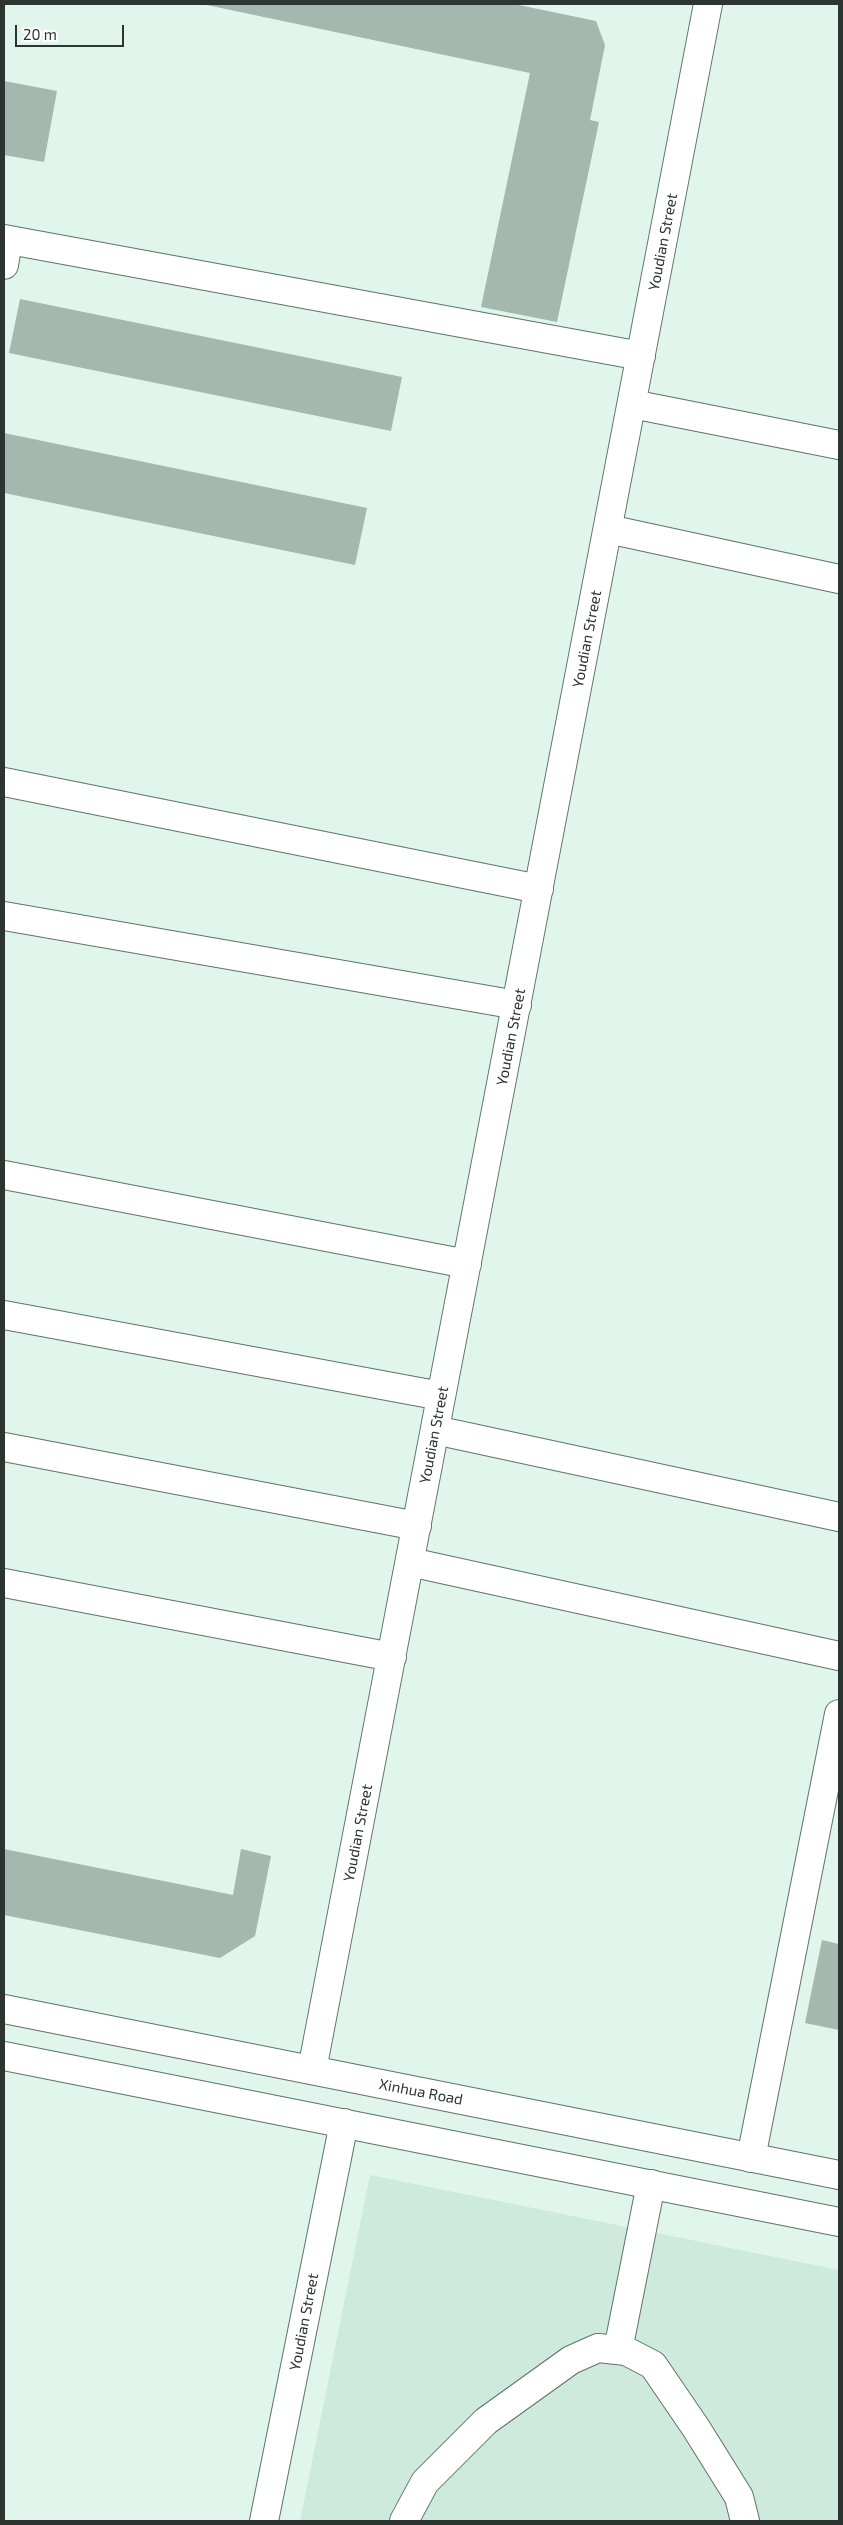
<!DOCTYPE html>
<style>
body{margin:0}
#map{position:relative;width:843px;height:2525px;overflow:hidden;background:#e0f5eb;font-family:"Exo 2",sans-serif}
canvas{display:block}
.frame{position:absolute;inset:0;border:5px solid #2c3531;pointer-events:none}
.scale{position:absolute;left:15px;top:25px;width:109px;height:22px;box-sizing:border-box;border:2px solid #2c3531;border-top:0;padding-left:6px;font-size:15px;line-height:18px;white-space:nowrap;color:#2c3531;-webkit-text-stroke:4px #fff;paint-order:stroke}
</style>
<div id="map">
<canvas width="843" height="2525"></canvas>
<div class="frame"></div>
<div class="scale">20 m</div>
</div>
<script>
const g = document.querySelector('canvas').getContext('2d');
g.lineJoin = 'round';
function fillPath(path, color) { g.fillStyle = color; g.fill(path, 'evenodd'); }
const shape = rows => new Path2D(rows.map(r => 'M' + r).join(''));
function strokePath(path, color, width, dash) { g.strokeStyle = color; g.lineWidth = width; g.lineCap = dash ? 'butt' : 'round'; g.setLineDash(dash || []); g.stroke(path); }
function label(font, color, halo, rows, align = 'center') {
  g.font = font + ' "Exo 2",sans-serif'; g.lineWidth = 4; g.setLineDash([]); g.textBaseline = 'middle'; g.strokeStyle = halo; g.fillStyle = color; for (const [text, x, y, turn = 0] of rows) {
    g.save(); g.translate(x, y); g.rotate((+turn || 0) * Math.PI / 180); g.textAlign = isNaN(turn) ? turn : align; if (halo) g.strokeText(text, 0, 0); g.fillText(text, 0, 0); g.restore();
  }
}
const built = shape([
 [370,2175,839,2270,839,2521,300,2521]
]);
const building = shape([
 [202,4,514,4,596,21,605,45,590,120,599,122,557,322,481,307,530,73],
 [4,81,57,91,44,162,4,155],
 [20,299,402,377,391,431,9,353],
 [4,433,367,508,355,565,4,493],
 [4,1849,233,1895,241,1849,271,1856,255,1936,220,1958,4,1915],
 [822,1940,839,1944,839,2030,805,2023]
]);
const minor = shape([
 [4,239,641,356],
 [4,265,8,240],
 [632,404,839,445],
 [608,529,839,579],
 [4,782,539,889],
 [4,916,517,1005],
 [4,1175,467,1264],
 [4,1315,441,1396],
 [435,1430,839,1517],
 [4,1447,417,1526],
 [410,1562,839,1656],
 [4,1583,392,1657],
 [312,2070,708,4],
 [751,2158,839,1714],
 [618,2350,651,2184],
 [264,2521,344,2123],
 [404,2521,425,2482,486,2421,571,2360,598,2348,626,2351,653,2365,696,2428,739,2497,745,2521]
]);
const major = shape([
 [4,2009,839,2175],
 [4,2056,839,2222]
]);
const streetNames = [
 ["Youdian Street",663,242,-79],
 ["Youdian Street",587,639,-79],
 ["Youdian Street",511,1037,-79],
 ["Youdian Street",434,1435,-79],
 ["Youdian Street",358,1833,-79],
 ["Xinhua Road",421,2092,11],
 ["Youdian Street",304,2322,-79]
];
fillPath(built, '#cdeadc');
fillPath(building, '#a3b8ae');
strokePath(minor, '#60736a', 30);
strokePath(major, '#60736a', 30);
strokePath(minor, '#fff', 28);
strokePath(major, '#fff', 28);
label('15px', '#2c3531', '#fff', streetNames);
</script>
